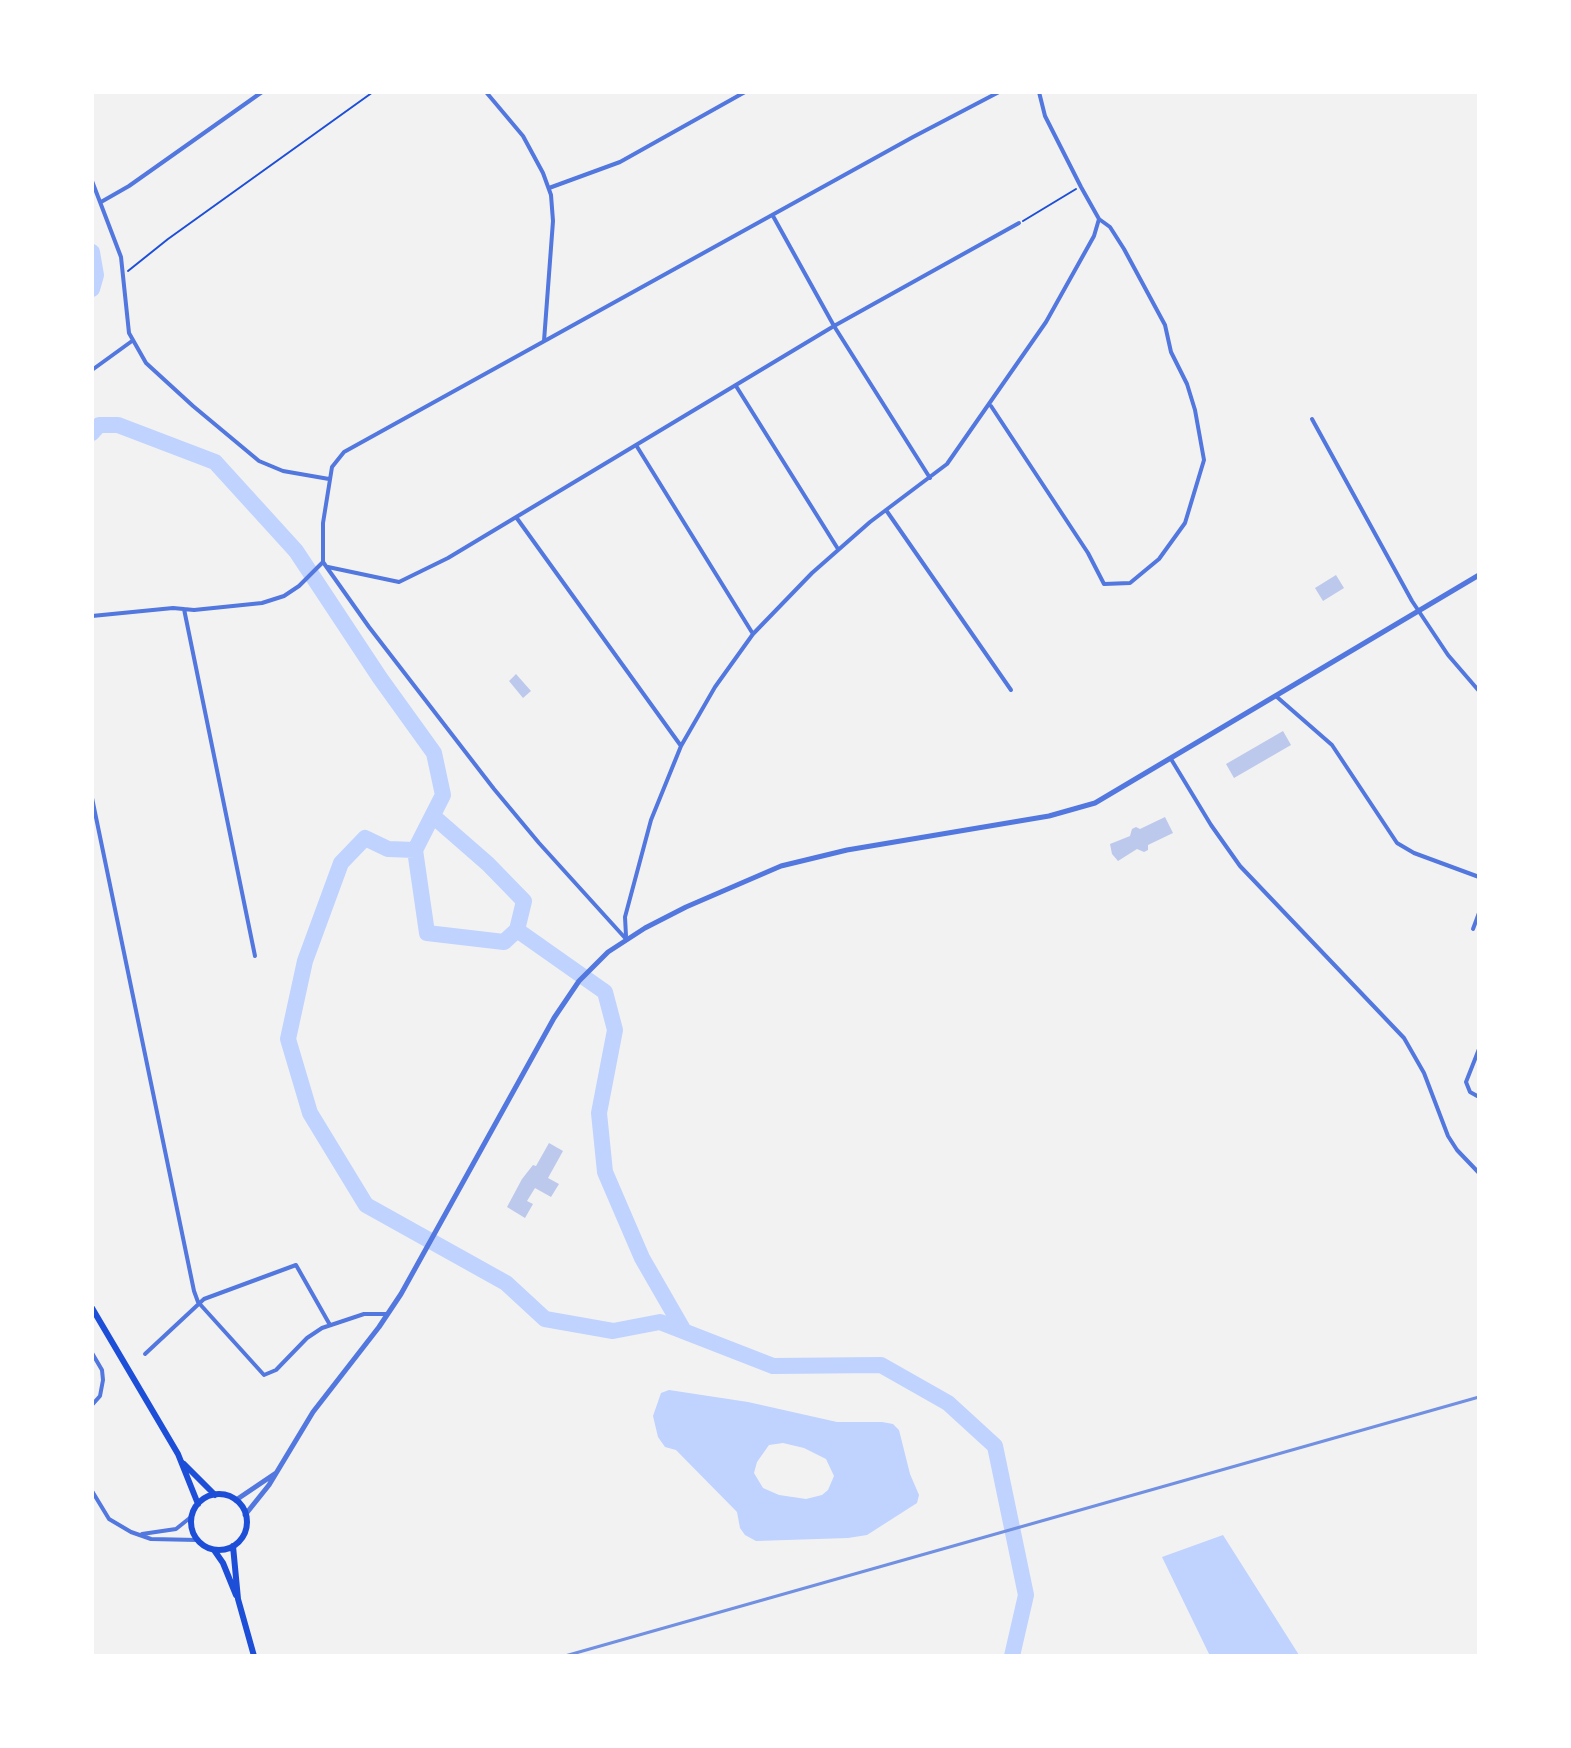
<!DOCTYPE html>
<style>
body{margin:0}
#map{position:relative;width:1571px;height:1748px;overflow:hidden;background:#f2f2f2;font-family:"Public Sans",sans-serif}
canvas{display:block}
.frame{position:absolute;inset:0;border:94px solid #fff;pointer-events:none}
</style>
<div id="map">
<canvas width="1571" height="1748"></canvas>
<div class="frame"></div>
</div>
<script>
const g = document.querySelector('canvas').getContext('2d');
g.lineJoin = 'round';
function fillPath(path, color) { g.fillStyle = color; g.fill(path, 'evenodd'); }
const shape = rows => new Path2D(rows.map(r => 'M' + r).join(''));
function strokePath(path, color, width, dash) { g.strokeStyle = color; g.lineWidth = width; g.lineCap = dash ? 'butt' : 'round'; g.setLineDash(dash || []); g.stroke(path); }
const water = shape([
 [669,1390,748,1402,837,1422,882,1422,893,1424,899,1430,910,1474,919,1495,917,1503,867,1535,848,1538,756,1541,745,1535,740,1528,737,1512,676,1450,665,1447,658,1437,653,1416,661,1393],
 [783,1443,804,1448,826,1459,834,1476,828,1490,822,1495,806,1499,779,1495,763,1488,754,1473,757,1462,769,1445],
 [1223,1535,1299,1655,1210,1656,1162,1557]
]);
const river = shape([
 [92,252,96,275,92,289],
 [92,433,99,425,118,425,215,462,296,551,380,678,434,753,443,795,415,850,388,849,365,838,341,863,305,961,288,1039,310,1113,366,1205,506,1283,545,1319,613,1331,660,1322,773,1366,881,1365,948,1403,995,1446,1026,1595,1012,1656],
 [433,816,488,864,524,901,517,930,605,992,615,1030,599,1113,605,1172,642,1258,684,1331],
 [415,850,427,933,504,942,517,930]
]);
const building = shape([
 [1336,575,1344,588,1323,601,1315,588],
 [516,674,531,691,523,698,509,681],
 [1283,731,1291,745,1234,778,1226,764],
 [1165,817,1173,833,1148,845,1148,850,1144,852,1137,849,1118,861,1112,854,1110,844,1130,836,1132,829,1136,827,1140,829],
 [549,1143,563,1151,548,1178,559,1184,551,1197,535,1188,527,1201,533,1204,525,1218,507,1207,522,1179,533,1165,536,1166]
]);
const path = shape([
 [1023,221,1076,189],
 [128,271,168,239,373,92]
]);
const minor = shape([
 [486,92,523,136,543,173,551,195,553,221,544,341],
 [92,181,121,257,129,333,146,363,193,406,259,461,283,471,329,479],
 [549,188,620,162,745,92],
 [101,202,129,186,262,92],
 [773,216,834,326,930,478],
 [92,370,132,341],
 [736,386,838,549],
 [991,406,1088,553,1104,584,1130,583,1159,559,1185,523,1204,460,1195,410,1187,384,1171,352,1165,325,1124,249,1110,227,1099,219,1081,187,1045,116,1039,92],
 [1312,419,1412,601,1448,655,1479,691],
 [636,445,753,634],
 [886,510,1011,690],
 [516,517,681,746],
 [328,567,399,582,448,558,834,326,1019,223],
 [184,609,255,956],
 [92,616,173,608,194,610,262,603,284,596,299,586,323,562],
 [1277,697,1332,745,1397,843,1414,853,1479,877],
 [1171,759,1211,825,1240,866,1404,1038,1424,1073,1448,1136,1457,1150,1479,1173],
 [92,798,194,1291,198,1302,264,1375,276,1370,307,1338,322,1328,364,1314,387,1314],
 [1473,929,1479,913],
 [626,936,625,917,651,820,681,746,715,687,753,634,812,573,870,522,947,464,1046,322,1094,236,1099,219],
 [626,939,539,843,494,789,369,627,323,562,323,523,332,467,344,452,913,137,999,92],
 [1479,1049,1466,1082,1470,1092,1479,1097],
 [92,1353,102,1370,103,1380,100,1396,92,1405],
 [145,1354,204,1299,296,1265,330,1325],
 [92,1491,109,1519,131,1532,151,1539,197,1540],
 [142,1534,176,1529,191,1517]
]);
const tertiary = shape([
 [236,1500,276,1473],
 [245,1515,269,1485,313,1412,379,1327,401,1294,554,1018,579,981,608,952,645,928,686,907,781,866,847,850,1049,816,1095,803,1479,575]
]);
const primary = shape([
 [92,1308,178,1454,198,1504],
 [184,1464,215,1495],
 '191 1522a28 28 0 1 1 56 0a28 28 0 1 1-56 0Z',
 [233,1546,238,1599,254,1656],
 [214,1550,223,1563,236,1595]
]);
const rail = shape([
 [565,1656,1479,1397]
]);
fillPath(water, '#bfd3fe');
strokePath(river, '#bfd3fe', 16);
fillPath(building, '#bdc9ec');
strokePath(path, '#1d4ed8', 2);
strokePath(minor, '#5277de', 4);
strokePath(tertiary, '#5277de', 5);
strokePath(primary, '#1d4ed8', 6);
strokePath(rail, '#7290e2', 3);
</script>
